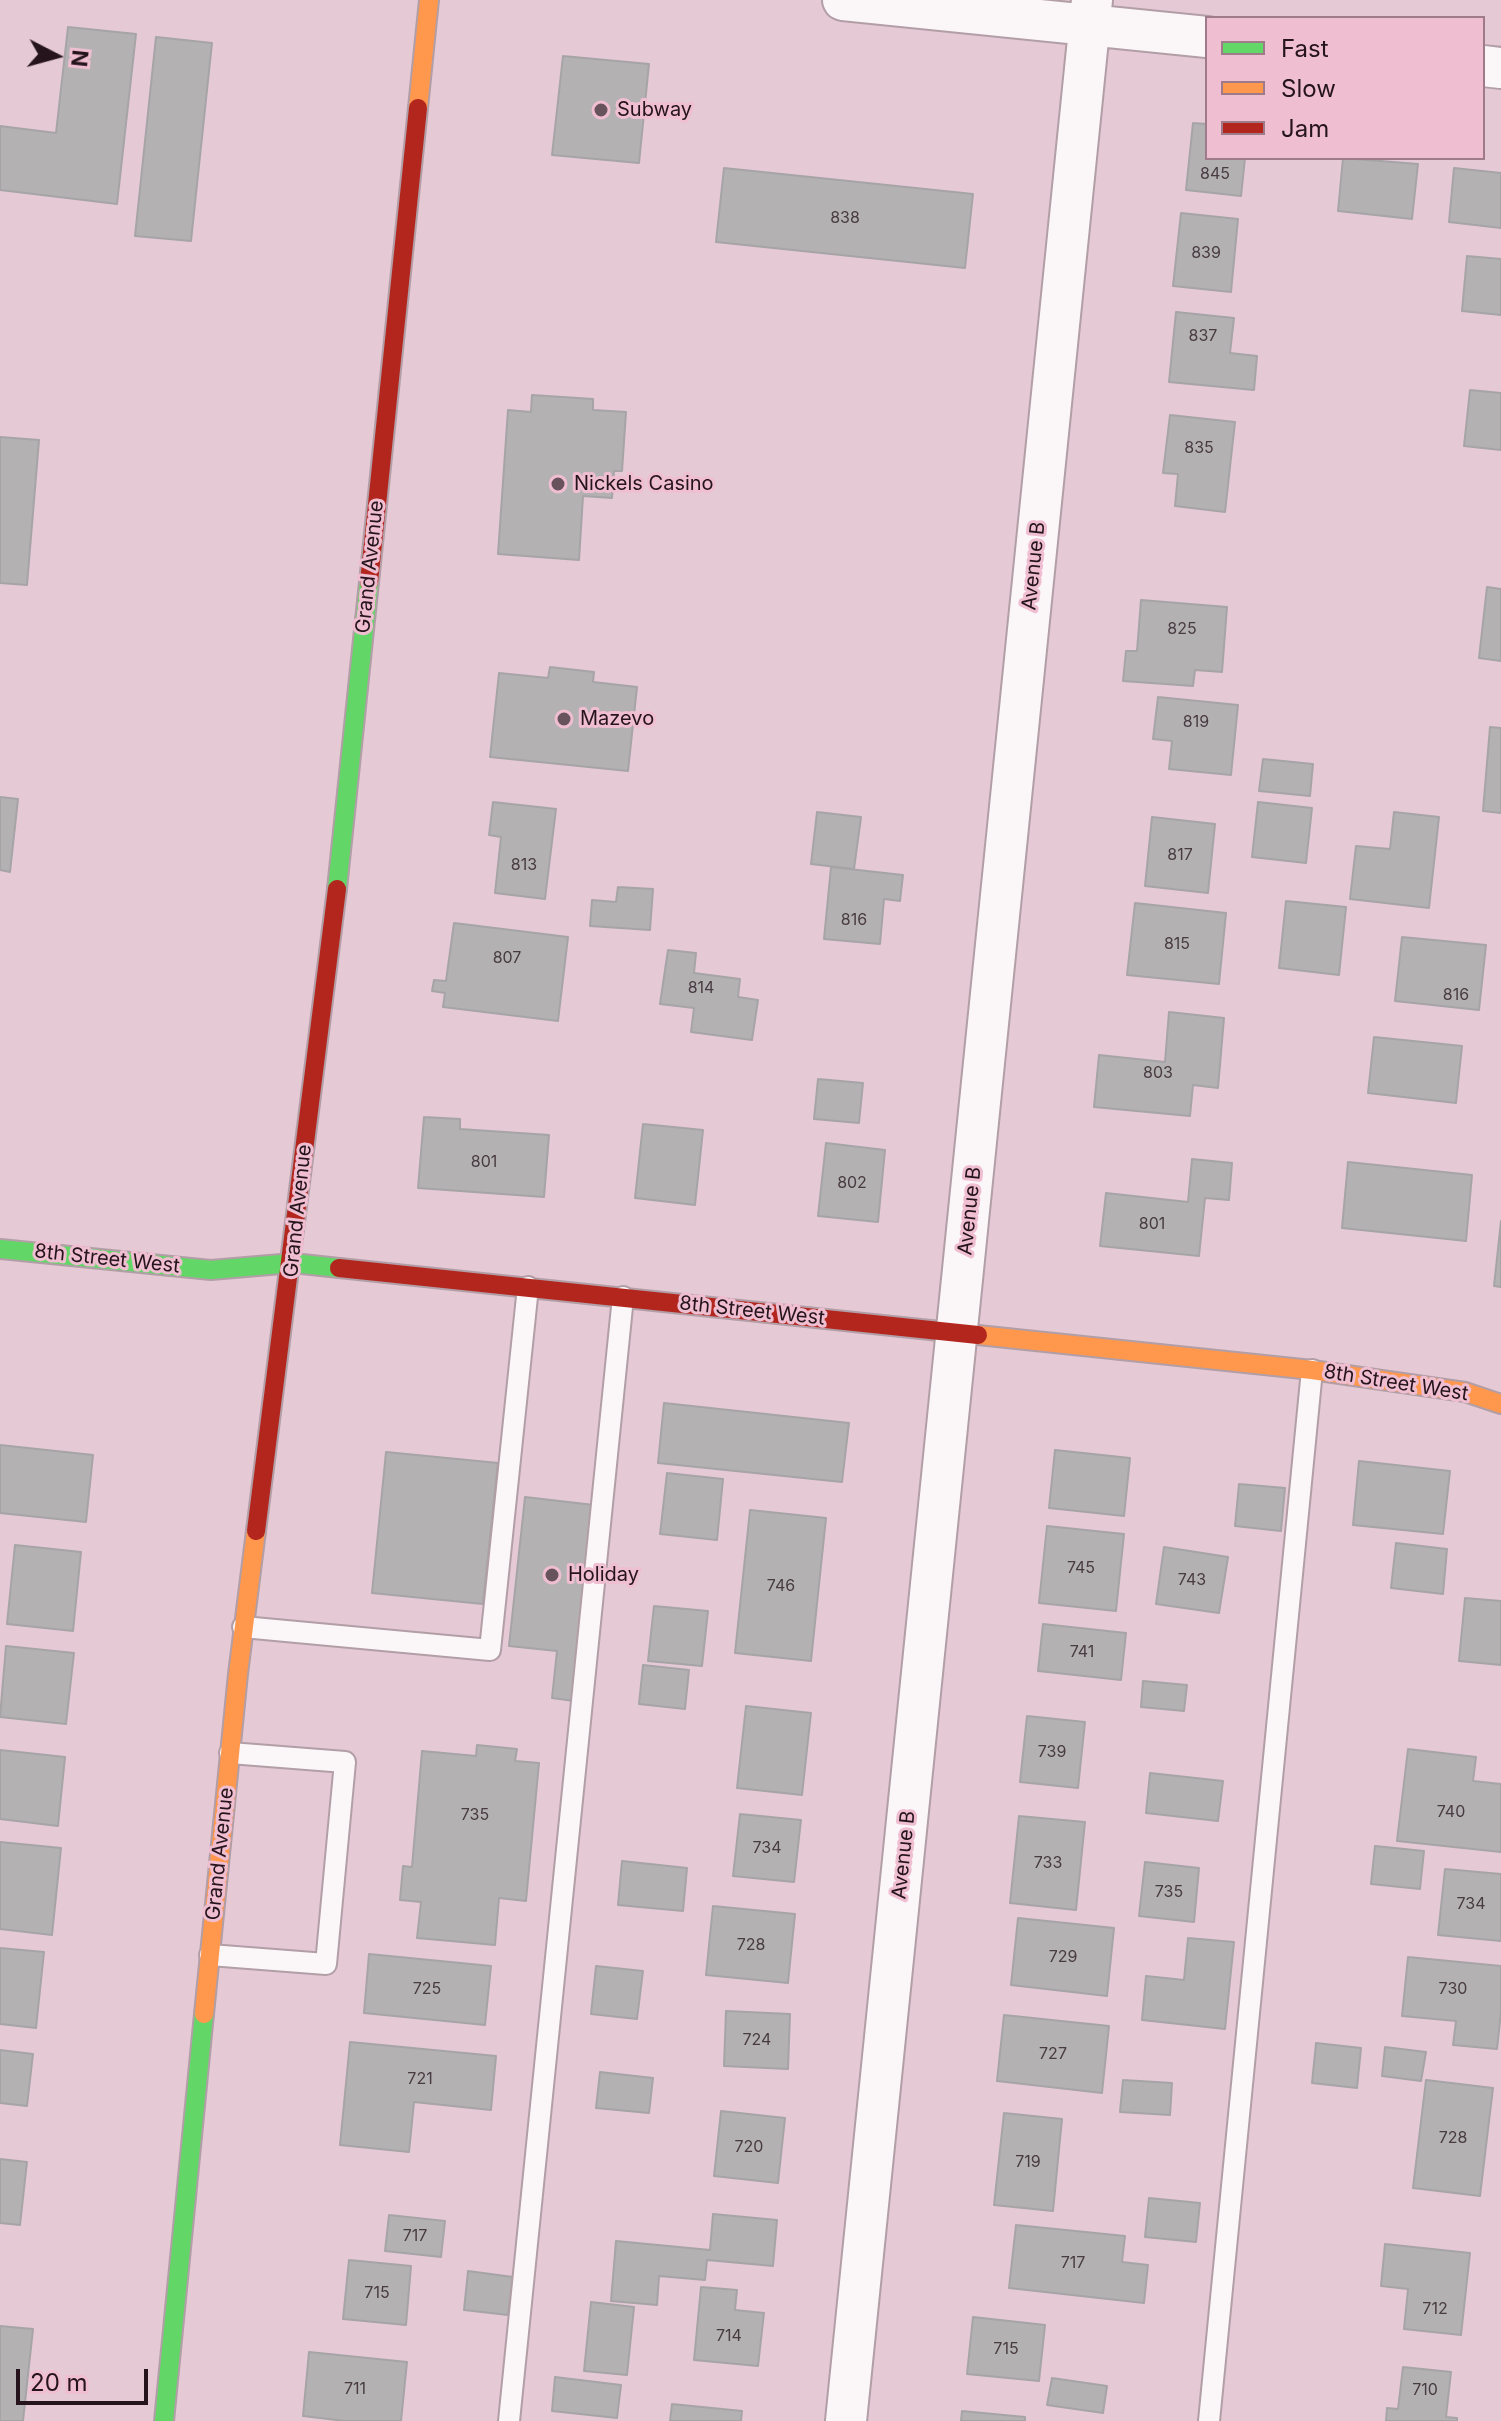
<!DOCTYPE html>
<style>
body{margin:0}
#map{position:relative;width:1501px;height:2421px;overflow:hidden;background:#e5c9d4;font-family:Inter,sans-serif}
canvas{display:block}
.legend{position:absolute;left:1205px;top:16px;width:280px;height:144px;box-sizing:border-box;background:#f0bed1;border:2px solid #9f7a88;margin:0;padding:10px 14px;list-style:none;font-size:24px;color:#25141b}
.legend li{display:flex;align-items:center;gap:16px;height:40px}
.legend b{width:40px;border:2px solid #9f7a88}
.north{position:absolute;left:16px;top:16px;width:80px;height:80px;-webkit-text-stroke:6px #f0bed1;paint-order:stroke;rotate:96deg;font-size:22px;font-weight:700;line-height:32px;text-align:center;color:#25141b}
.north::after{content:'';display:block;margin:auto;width:28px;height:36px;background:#25141b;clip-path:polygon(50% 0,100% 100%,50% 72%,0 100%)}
.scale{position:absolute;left:16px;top:2369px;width:132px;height:36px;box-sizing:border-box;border:4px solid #25141b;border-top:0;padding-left:10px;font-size:24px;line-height:28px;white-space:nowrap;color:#25141b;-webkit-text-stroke:6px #f0bed1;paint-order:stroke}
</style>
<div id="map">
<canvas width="1501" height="2421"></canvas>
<ul class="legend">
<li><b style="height:10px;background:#63d668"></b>Fast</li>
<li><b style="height:10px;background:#ff974d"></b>Slow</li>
<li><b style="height:10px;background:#b3261e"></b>Jam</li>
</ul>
<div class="north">N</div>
<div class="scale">20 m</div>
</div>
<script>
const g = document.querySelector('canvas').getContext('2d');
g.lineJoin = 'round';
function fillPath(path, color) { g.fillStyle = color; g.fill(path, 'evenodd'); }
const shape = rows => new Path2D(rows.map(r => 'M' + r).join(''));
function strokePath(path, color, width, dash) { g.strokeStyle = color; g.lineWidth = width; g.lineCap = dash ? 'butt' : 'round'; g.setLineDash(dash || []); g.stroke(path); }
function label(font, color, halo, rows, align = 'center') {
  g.font = font + ' Inter,sans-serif'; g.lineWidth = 6; g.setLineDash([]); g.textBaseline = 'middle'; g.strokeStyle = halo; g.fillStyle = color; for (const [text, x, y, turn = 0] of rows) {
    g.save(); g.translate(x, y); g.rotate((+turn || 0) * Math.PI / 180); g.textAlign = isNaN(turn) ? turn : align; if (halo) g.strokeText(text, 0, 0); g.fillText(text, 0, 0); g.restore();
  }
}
const building = shape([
 [68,27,136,34,117,204,0,190,0,126,56,133,68,27],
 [156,37,212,43,191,241,135,236,156,37],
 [563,56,649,64,639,163,552,155,563,56],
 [1193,123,1207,124,1207,158,1245,158,1241,196,1186,190,1193,123],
 [1343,158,1418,164,1412,219,1338,211,1343,158],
 [724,168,973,194,965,268,716,242,724,168],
 [1454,168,1501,173,1501,228,1449,222,1454,168],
 [1181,213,1238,219,1231,292,1173,286,1181,213],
 [1467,256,1501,259,1501,315,1462,311,1467,256],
 [1176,312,1234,318,1230,353,1257,356,1254,390,1169,382,1176,312],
 [1470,390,1501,393,1501,450,1464,446,1470,390],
 [532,395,593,399,593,410,626,412,622,471,614,471,612,498,583,496,579,560,498,554,508,410,531,412,532,395],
 [1170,415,1235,422,1225,512,1175,506,1178,474,1163,473,1170,415],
 [0,437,39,440,27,585,0,583,0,437],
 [1487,587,1501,589,1501,661,1479,658,1487,587],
 [1141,600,1227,607,1222,672,1195,670,1193,686,1123,681,1126,651,1137,651,1141,600],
 [550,667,594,672,593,682,637,687,628,771,490,757,499,673,548,678,550,667],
 [1158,697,1238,705,1231,775,1169,769,1172,741,1153,739,1158,697],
 [1490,727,1501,728,1501,813,1483,811,1490,727],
 [1263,759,1313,764,1310,796,1259,791,1263,759],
 [0,797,18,799,10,872,0,870,0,797],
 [493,802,556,809,545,899,495,893,501,837,489,835,493,802],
 [1258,802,1312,808,1306,863,1252,857,1258,802],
 [817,812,861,817,854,869,811,864,817,812],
 [1394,812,1439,817,1429,908,1350,899,1356,846,1390,849,1394,812],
 [1152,817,1215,824,1208,893,1145,886,1152,817],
 [831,867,903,875,900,901,884,899,880,944,824,939,831,867],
 [618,887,653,889,650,930,590,926,592,900,616,902,618,887],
 [1286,901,1346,907,1339,975,1279,968,1286,901],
 [1135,903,1226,913,1219,984,1127,975,1135,903],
 [454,923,568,937,558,1021,443,1007,445,993,432,991,434,980,446,981,454,923],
 [1402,937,1486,945,1479,1010,1395,1001,1402,937],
 [668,950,696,953,694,973,740,979,738,997,758,1000,752,1040,691,1032,694,1008,660,1004,668,950],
 [1169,1012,1224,1018,1218,1088,1193,1085,1190,1116,1094,1107,1099,1055,1165,1062,1169,1012],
 [1374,1037,1462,1046,1456,1103,1368,1093,1374,1037],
 [818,1079,863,1083,859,1123,814,1119,818,1079],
 [424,1117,460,1119,460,1129,549,1135,544,1197,418,1188,424,1117],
 [643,1124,703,1130,695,1205,635,1198,643,1124],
 [826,1143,885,1150,878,1222,818,1216,826,1143],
 [1192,1159,1232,1163,1229,1200,1205,1198,1199,1256,1100,1246,1106,1193,1188,1202,1192,1159],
 [1348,1162,1472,1175,1466,1241,1342,1228,1348,1162],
 [1501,1221,1501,1287,1494,1286,1501,1221],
 [664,1403,849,1423,842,1482,658,1463,664,1403],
 [0,1445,93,1455,86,1522,0,1513,0,1445],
 [1055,1450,1130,1458,1124,1516,1049,1508,1055,1450],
 [386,1452,498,1463,483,1604,372,1593,386,1452],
 [1359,1461,1450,1471,1443,1534,1353,1525,1359,1461],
 [667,1473,723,1479,717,1540,660,1534,667,1473],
 [1239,1484,1285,1488,1281,1531,1235,1526,1239,1484],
 [525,1497,594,1505,574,1701,552,1698,557,1651,509,1646,525,1497],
 [750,1510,826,1518,811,1661,735,1653,750,1510],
 [1047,1526,1124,1534,1116,1611,1039,1603,1047,1526],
 [1396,1543,1447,1549,1443,1594,1391,1588,1396,1543],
 [15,1545,81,1552,73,1631,7,1624,15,1545],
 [1164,1547,1228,1557,1219,1613,1156,1604,1164,1547],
 [1465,1598,1501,1601,1501,1665,1459,1661,1465,1598],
 [654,1606,708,1611,702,1666,648,1661,654,1606],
 [1043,1624,1126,1633,1121,1680,1038,1671,1043,1624],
 [6,1646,74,1653,66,1724,0,1717,6,1646],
 [643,1665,689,1670,685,1709,639,1704,643,1665],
 [1143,1681,1187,1685,1184,1711,1141,1707,1143,1681],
 [746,1706,811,1713,802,1795,737,1788,746,1706],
 [1027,1716,1085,1722,1078,1788,1020,1782,1027,1716],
 [477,1745,517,1749,515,1761,539,1763,526,1901,499,1898,495,1945,417,1938,421,1902,400,1900,403,1866,412,1867,422,1751,476,1756,477,1745],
 [1408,1749,1476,1757,1473,1781,1501,1784,1501,1852,1397,1841,1408,1749],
 [0,1750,65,1757,58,1826,0,1819,0,1750],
 [1150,1773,1223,1781,1218,1821,1146,1813,1150,1773],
 [740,1814,801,1820,794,1882,733,1876,740,1814],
 [1019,1816,1085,1822,1076,1910,1010,1903,1019,1816],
 [0,1842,61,1848,52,1935,0,1929,0,1842],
 [1375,1846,1424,1851,1420,1889,1371,1884,1375,1846],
 [622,1861,687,1868,683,1911,618,1905,622,1861],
 [1145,1862,1199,1868,1194,1922,1139,1916,1145,1862],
 [1445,1869,1501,1874,1501,1941,1438,1935,1445,1869],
 [713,1906,795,1914,788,1983,706,1975,713,1906],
 [1018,1918,1114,1928,1107,1996,1011,1985,1018,1918],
 [1188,1938,1234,1942,1225,2029,1142,2020,1146,1976,1184,1980,1188,1938],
 [0,1948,44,1952,36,2028,0,2024,0,1948],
 [369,1954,491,1966,485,2025,364,2013,369,1954],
 [1408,1957,1501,1966,1501,2012,1497,2049,1453,2045,1456,2021,1402,2016,1408,1957],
 [596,1966,643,1971,637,2019,591,2014,596,1966],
 [726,2011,790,2014,788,2069,724,2066,726,2011],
 [1004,2015,1109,2026,1102,2093,997,2081,1004,2015],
 [350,2042,496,2056,491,2110,414,2102,409,2152,340,2145,350,2042],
 [1316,2043,1361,2048,1357,2088,1312,2083,1316,2043],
 [1385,2047,1426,2052,1421,2081,1382,2076,1385,2047],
 [0,2050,33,2054,27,2106,0,2103,0,2050],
 [600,2072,653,2078,649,2113,596,2108,600,2072],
 [1123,2080,1172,2083,1170,2115,1120,2112,1123,2080],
 [1426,2080,1493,2088,1480,2196,1413,2188,1426,2080],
 [721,2111,785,2118,778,2183,714,2176,721,2111],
 [1004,2113,1062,2119,1053,2211,994,2205,1004,2113],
 [0,2159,27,2162,20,2225,0,2223,0,2159],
 [1149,2198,1200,2203,1196,2242,1145,2237,1149,2198],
 [713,2214,777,2220,773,2266,707,2260,705,2280,659,2276,657,2305,611,2301,616,2241,710,2250,713,2214],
 [389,2215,445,2221,441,2257,385,2251,389,2215],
 [1016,2225,1125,2236,1122,2262,1148,2265,1144,2303,1009,2288,1016,2225],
 [1385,2244,1470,2253,1461,2335,1404,2329,1408,2289,1381,2286,1385,2244],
 [349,2260,411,2266,406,2325,343,2319,349,2260],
 [468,2271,513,2277,508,2315,464,2310,468,2271],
 [701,2287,737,2290,735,2310,764,2313,758,2366,694,2360,701,2287],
 [591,2302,634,2307,627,2375,584,2371,591,2302],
 [973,2317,1045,2325,1039,2381,967,2374,973,2317],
 [0,2326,33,2329,23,2421,0,2421,0,2326],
 [309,2352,407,2362,401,2421,345,2421,303,2416,309,2352],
 [1403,2367,1451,2372,1446,2417,1457,2418,1457,2421,1386,2421,1387,2408,1398,2409,1403,2367],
 [555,2377,621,2385,617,2418,552,2411,555,2377],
 [1052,2378,1107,2386,1103,2413,1047,2405,1052,2378],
 [672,2404,742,2411,741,2421,670,2421,672,2404],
 [962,2411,1025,2417,1025,2421,961,2421,962,2411]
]);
const lane = shape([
 [243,1627,490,1650,528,1287],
 [210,1955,326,1964,345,1762,230,1753],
 [509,2421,623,1297],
 [1209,2421,1312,1370]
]);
const street = shape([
 [843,0,1207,37],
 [1483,66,1501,68],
 [846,2421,1092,0]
]);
const fast = shape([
 [337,889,369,582],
 [0,1249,211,1270,293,1263,339,1268],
 [164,2421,204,2014]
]);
const slow = shape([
 [418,108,429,0],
 [978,1335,1312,1370,1465,1392,1501,1404],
 [204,2014,238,1674,256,1531]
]);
const jam = shape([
 [369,582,418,108],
 [339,1268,978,1335],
 [256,1531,337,889]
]);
const markers = [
 [601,110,8,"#68535c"],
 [558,484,8,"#68535c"],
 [564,719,8,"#68535c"],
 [552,1575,8,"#68535c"]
];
const numberNames = [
 ["845",1215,174],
 ["838",845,218],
 ["839",1206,253],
 ["837",1203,336],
 ["835",1199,448],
 ["825",1182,629],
 ["819",1196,722],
 ["817",1180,855],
 ["813",524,865],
 ["816",854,920],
 ["815",1177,944],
 ["807",507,958],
 ["814",701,988],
 ["816",1456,995],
 ["803",1158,1073],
 ["801",484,1162],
 ["802",852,1183],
 ["801",1152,1224],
 ["745",1081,1568],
 ["743",1192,1580],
 ["746",781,1586],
 ["741",1082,1652],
 ["739",1052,1752],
 ["740",1451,1812],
 ["735",475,1815],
 ["734",767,1848],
 ["733",1048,1863],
 ["735",1169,1892],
 ["734",1471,1904],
 ["728",751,1945],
 ["729",1063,1957],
 ["725",427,1989],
 ["730",1453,1989],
 ["724",757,2040],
 ["727",1053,2054],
 ["721",420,2079],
 ["728",1453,2138],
 ["720",749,2147],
 ["719",1028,2162],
 ["717",415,2236],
 ["717",1073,2263],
 ["715",377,2293],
 ["712",1435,2309],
 ["714",729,2336],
 ["715",1006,2349],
 ["711",355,2389],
 ["710",1425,2390]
];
const poiNames = [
 ["Subway",617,110],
 ["Nickels Casino",574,484],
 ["Mazevo",580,719],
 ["Holiday",568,1575]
];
const streetNames = [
 ["Avenue B",1034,566,-84],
 ["Grand Avenue",370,567,-84],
 ["Grand Avenue",298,1211,-84],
 ["Avenue B",970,1211,-84],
 ["8th Street West",107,1259,6],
 ["8th Street West",752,1311,6],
 ["8th Street West",1396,1383,9],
 ["Grand Avenue",220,1854,-84],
 ["Avenue B",904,1855,-84]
];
fillPath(building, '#b3b1b2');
strokePath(building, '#a6a4a6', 2);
strokePath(lane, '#b29ea6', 24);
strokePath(street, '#b29ea6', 44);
strokePath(fast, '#b29ea6', 22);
strokePath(slow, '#b29ea6', 22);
strokePath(jam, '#b29ea6', 22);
strokePath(lane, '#fbf7f9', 20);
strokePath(street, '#fbf7f9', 40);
strokePath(fast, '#63d668', 18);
strokePath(slow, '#ff974d', 18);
strokePath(jam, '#b3261e', 18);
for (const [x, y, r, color] of markers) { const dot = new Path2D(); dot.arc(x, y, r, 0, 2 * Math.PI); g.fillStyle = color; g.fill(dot); strokePath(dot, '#f0bed1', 3); }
label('16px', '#483b41', null, numberNames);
label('20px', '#25141b', '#f0bed1', poiNames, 'left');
label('20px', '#25141b', '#f0bed1', streetNames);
</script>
